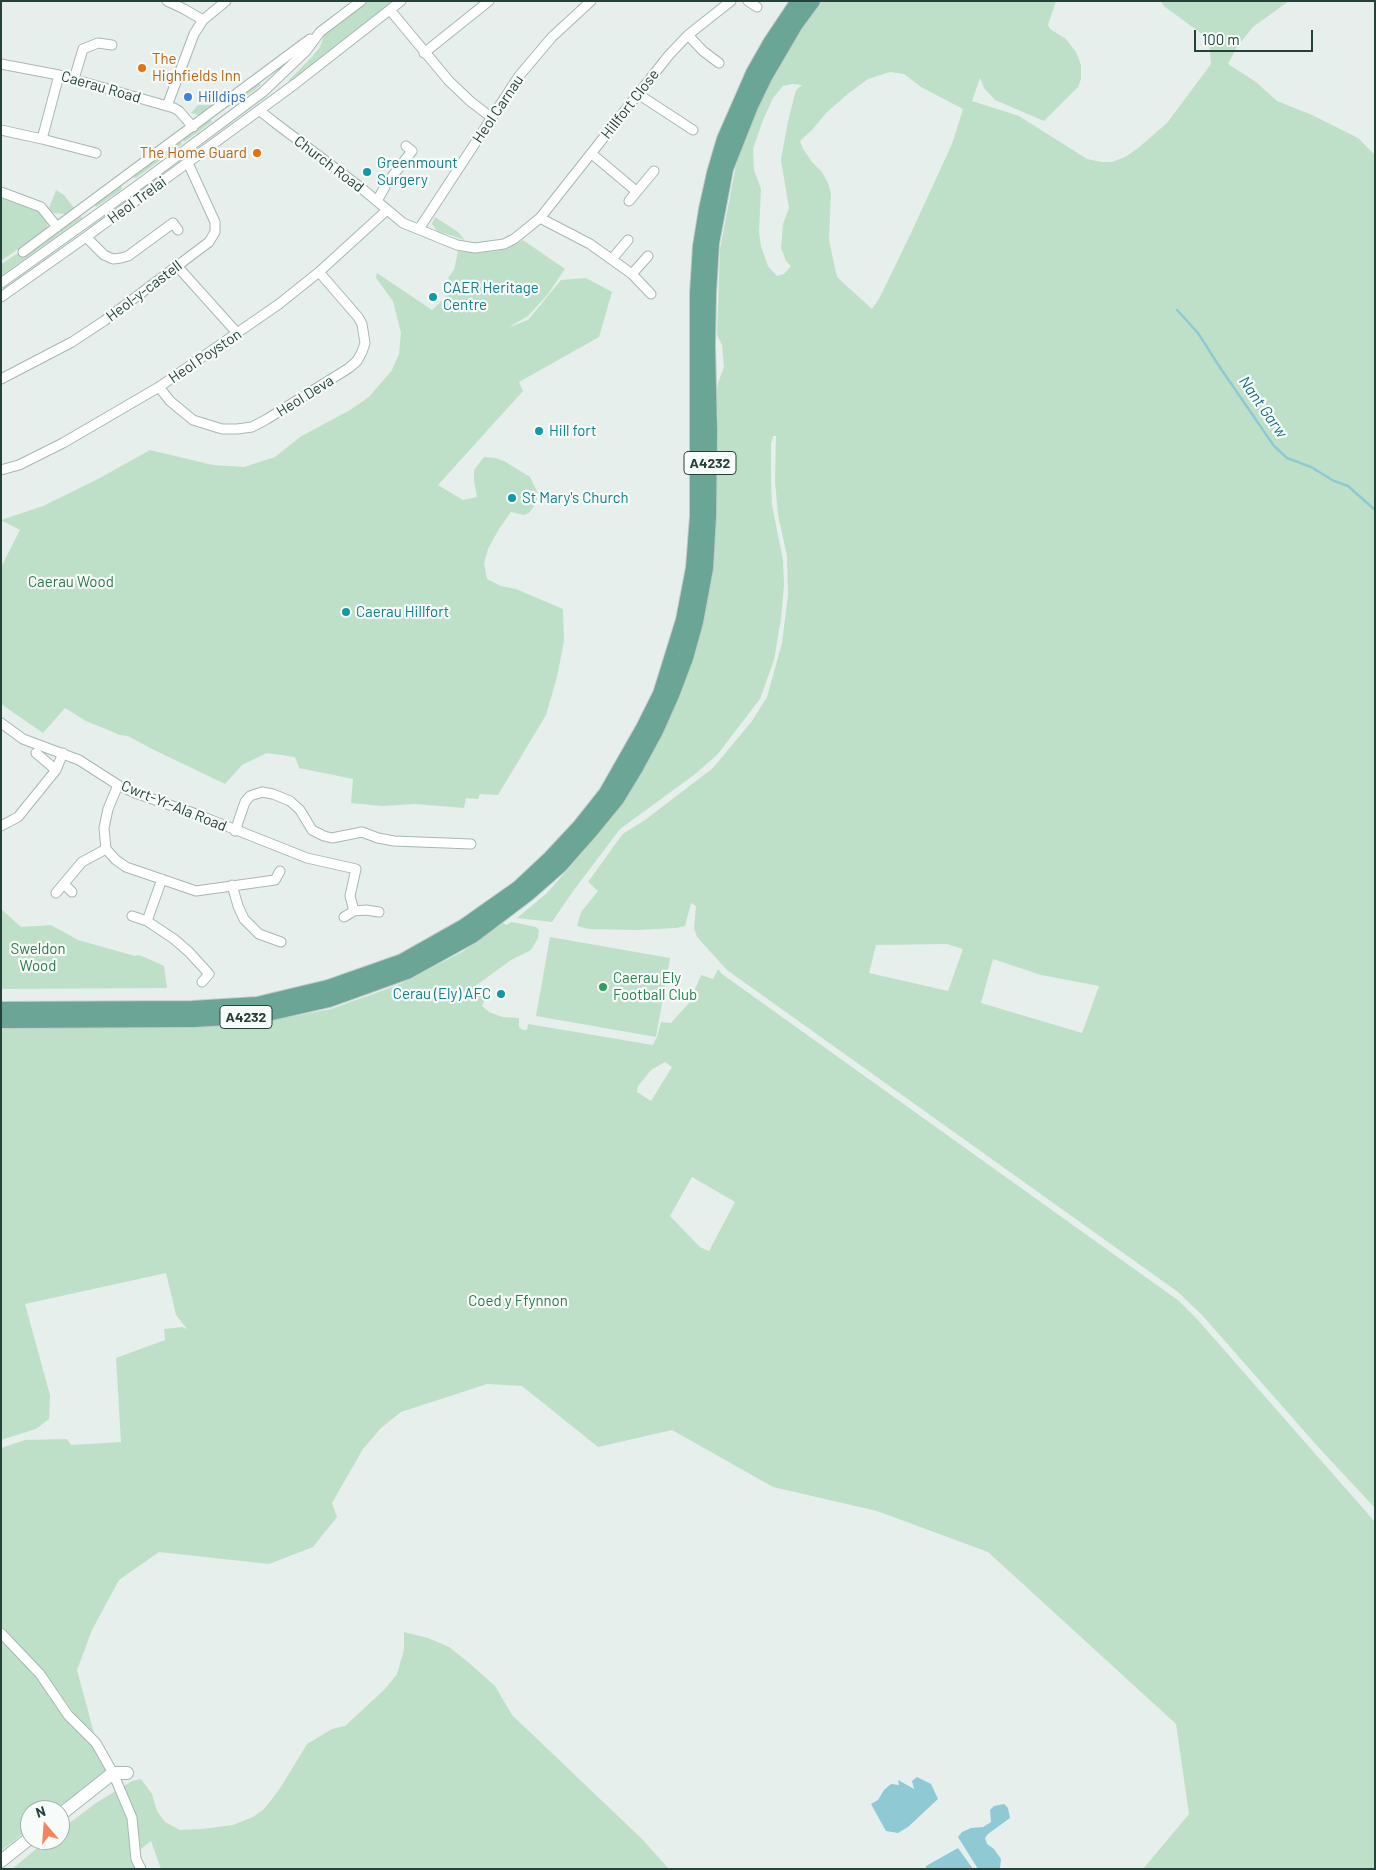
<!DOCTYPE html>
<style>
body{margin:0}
#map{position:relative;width:1376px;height:1870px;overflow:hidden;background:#e6efeb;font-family:Barlow,sans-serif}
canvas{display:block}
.frame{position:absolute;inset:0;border:2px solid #24423a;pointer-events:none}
.north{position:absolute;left:20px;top:1800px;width:50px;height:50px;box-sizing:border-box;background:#f7fbf9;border:1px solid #a3b1ad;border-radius:50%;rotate:342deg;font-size:14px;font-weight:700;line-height:20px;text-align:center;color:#24423a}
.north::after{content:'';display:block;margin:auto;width:18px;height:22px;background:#f4845f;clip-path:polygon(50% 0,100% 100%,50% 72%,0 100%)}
.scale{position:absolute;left:1194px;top:30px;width:119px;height:22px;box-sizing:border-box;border:2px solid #24423a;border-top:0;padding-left:6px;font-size:15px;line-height:18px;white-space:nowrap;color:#24423a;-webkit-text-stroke:4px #f7fbf9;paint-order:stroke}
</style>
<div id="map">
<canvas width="1376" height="1870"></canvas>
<div class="frame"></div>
<div class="north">N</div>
<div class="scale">100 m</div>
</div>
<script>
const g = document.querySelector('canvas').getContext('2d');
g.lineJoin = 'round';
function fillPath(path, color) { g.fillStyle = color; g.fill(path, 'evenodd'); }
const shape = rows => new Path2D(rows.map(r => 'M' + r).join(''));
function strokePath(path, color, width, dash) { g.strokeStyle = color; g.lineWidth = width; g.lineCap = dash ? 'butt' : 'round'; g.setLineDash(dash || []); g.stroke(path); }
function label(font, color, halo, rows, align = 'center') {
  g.font = font + ' Barlow,sans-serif'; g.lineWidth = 4.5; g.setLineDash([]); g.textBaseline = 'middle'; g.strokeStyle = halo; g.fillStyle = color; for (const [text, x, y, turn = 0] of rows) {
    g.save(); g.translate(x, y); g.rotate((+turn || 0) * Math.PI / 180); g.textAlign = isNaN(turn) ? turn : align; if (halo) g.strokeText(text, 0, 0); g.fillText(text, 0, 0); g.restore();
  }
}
const green = shape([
 [366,1,395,1,289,82,289,80,311,58,320,47,324,35],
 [821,1,1056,1,1048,25,1050,29,1066,39,1076,52,1081,65,1081,79,1078,87,1044,121,995,100,984,88,980,78,972,101,1019,116,1087,159,1101,162,1112,162,1125,157,1137,149,1167,123,1211,64,1209,39,1165,7,1160,1,1289,1,1253,27,1237,47,1228,64,1256,82,1277,101,1312,115,1358,138,1375,155,1375,1508,1319,1448,1202,1315,1178,1292,727,970,697,937,694,928,696,906,691,903,685,926,676,928,638,930,589,929,577,926,581,912,598,891,588,882,619,839,624,833,645,820,713,768,752,721,767,697,782,643,788,595,787,556,778,515,775,481,776,436,773,436,771,444,771,479,772,505,783,560,784,584,781,619,774,660,760,699,717,755,694,775,620,829,571,894,552,922,517,918,547,893,584,851,622,801,675,705,714,421,718,420,716,396,718,383,724,367,722,345,717,335,720,249,736,165,762,92,790,42],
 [890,72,904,74,921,87,963,109,952,144,912,231,880,297,872,309,838,278,836,273,829,240,831,194,828,183,822,172,812,162,803,149,800,141,812,130,827,112,849,93,868,79],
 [792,84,802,85,796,90,788,121,781,160,789,208,783,224,781,248,786,261,791,266,784,274,777,276,768,266,761,246,759,232,761,189,754,170,753,149,763,120,773,98,783,86],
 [947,944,963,949,948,991,869,973,876,945],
 [993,959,1041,975,1099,986,1082,1033,981,1003],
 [259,83,261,85,232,107,228,106],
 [198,105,214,105,203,113,198,115,191,113],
 [210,118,212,122,184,142,182,139],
 [180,141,182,144,136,178,133,177,133,175],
 [119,185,122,187,121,190,96,207,94,204],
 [56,190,64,195,74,208,66,214,53,213,49,208],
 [1,196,39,210,48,222,47,229,1,261],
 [79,214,82,218,1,276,1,264],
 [435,217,458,232,465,240,437,231,432,224],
 [523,240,565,269,548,294,528,316,509,327,528,320,561,280,586,278,612,292,599,337,519,382,523,391,438,485,463,500,477,497,474,480,474,470,484,457,495,458,504,461,530,477,537,491,537,502,529,513,524,515,511,512,499,529,488,549,484,563,487,579,501,586,516,589,563,609,564,641,557,677,546,715,498,795,480,794,478,799,466,798,464,808,415,804,382,806,351,803,353,779,299,768,295,757,267,753,242,765,225,784,150,748,128,736,120,735,86,721,65,708,43,733,1,704,1,567,20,530,1,520,43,506,98,479,150,450,213,465,244,467,275,457,300,437,350,410,369,397,392,370,399,354,401,333,393,301,376,278,377,273,432,310,456,287,448,278,454,270,458,251,475,253,495,251,509,248],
 [1,909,21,927,51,925,78,940,135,956,137,955,142,956,164,966,167,988,1,989],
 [512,922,536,927,539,930,538,938,531,950,511,960,474,987,476,995,486,997,482,1006,489,1012,502,1017,519,1018,519,1027,523,1030,527,1030,528,1024,653,1045,657,1037,661,1022,671,1023,689,1003,701,975,713,979,718,969,722,974,1179,1301,1197,1319,1375,1522,1375,1869,1143,1869,1189,1814,1176,1724,988,1552,877,1511,773,1487,672,1430,598,1447,522,1386,487,1384,401,1412,381,1428,363,1449,332,1503,337,1517,313,1547,269,1564,159,1552,119,1580,92,1630,77,1670,94,1733,75,1715,46,1674,1,1627,1,1448,25,1440,67,1439,71,1445,121,1442,116,1358,165,1340,164,1329,182,1327,187,1329,176,1315,166,1273,25,1304,50,1395,49,1419,36,1429,1,1440,1,1026,213,1026,268,1021,331,1009,398,985,462,952,503,923,506,925],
 [665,1062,672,1067,651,1101,637,1092,638,1086,651,1070],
 [692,1177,735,1202,709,1251,700,1247,670,1216],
 [550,937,670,958,656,1037,536,1016],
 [1,1632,87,1732,106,1767,106,1771,91,1785,53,1810,30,1810,30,1828,1,1851],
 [404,1632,428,1638,449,1647,468,1662,495,1686,512,1715,642,1839,669,1869,161,1869,151,1841,131,1857,137,1869,12,1869,47,1840,60,1840,60,1830,96,1803,132,1781,141,1779,152,1794,157,1811,165,1822,180,1830,202,1829,233,1825,253,1817,264,1809,279,1790,307,1744,332,1729,345,1726,385,1689,397,1674,404,1650]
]);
const water = shape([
 [917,1777,931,1784,938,1799,908,1827,898,1833,886,1831,871,1804,878,1800,884,1790,891,1784,899,1785,898,1780,914,1789,912,1781],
 [1004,1804,1008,1808,1010,1818,988,1834,985,1838,987,1844,994,1849,1001,1859,1000,1868,978,1869,958,1837,962,1832,971,1828,983,1827,991,1822,990,1810,994,1806],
 [958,1848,973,1869,926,1869,926,1866]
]);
const stream = shape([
 [1177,310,1198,333,1221,369,1274,446,1287,458,1311,467,1334,481,1348,486,1375,510]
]);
const street = shape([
 [167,1,184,9,203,20],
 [748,1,757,7],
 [390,10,449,81,470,101,492,118],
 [688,35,703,51,719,63],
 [424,53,489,1],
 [1,64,59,75,174,108,179,111,193,127],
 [74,79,83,49,98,43,112,45],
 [638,94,693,130],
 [167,106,194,34,203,20,226,1],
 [259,110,274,122,360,187,403,223,457,245,475,248,504,244,514,239,540,218,590,244,632,274,651,294],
 [1,130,42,139,96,153],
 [42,139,59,75],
 [592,154,636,191],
 [1,192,41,207,57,227],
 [377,201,387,183,412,151,406,146],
 [629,201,654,171],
 [540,218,669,55,688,35,731,1],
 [419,229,519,76,552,37,591,1],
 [86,237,104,255,113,259,121,258,128,256,173,223,178,230],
 [23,252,310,39],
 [612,259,628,240],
 [177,266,238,334],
 [632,274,648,256],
 [1,283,137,186,263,92,306,51,320,32,361,1],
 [1,297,86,237,295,84,401,1],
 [1,379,72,342,104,321,209,242,215,232,215,222,188,163],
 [159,387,170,401,193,420,222,429,237,429,252,427,267,419,349,368,357,361,362,352,365,343,362,324,358,317,319,272],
 [1,470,19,465,63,443,159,387,279,304,319,272,387,210],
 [1,723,23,739,79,760,118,785,135,793,196,814,307,858,356,869,350,896,354,911],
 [36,753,56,770],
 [118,785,108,809,104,828,106,849,116,860,126,867,196,891,275,880,280,871],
 [1,826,18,817,56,770,63,753],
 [235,831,245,802,250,796,262,792,273,794,290,801,300,810,312,830,324,836,332,838,362,832,378,838,394,841,471,844],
 [64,884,72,892],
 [232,885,238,906,244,919,259,934,281,942],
 [56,893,82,862,106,849],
 [132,916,147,921,174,939,189,952,209,974,202,982],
 [344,917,354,911,366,910,379,912],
 [147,921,162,879],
 [1,1633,40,1674,68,1715,96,1743,113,1773,132,1818,136,1859,141,1869]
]);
const secondary = shape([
 [60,1815,113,1773,127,1773],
 [1,1861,30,1838]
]);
const primary = shape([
 [1,1009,192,1008,257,1004,328,987,402,961,464,926,518,888,550,858,579,827,606,793,643,728,660,694,683,620,693,568,697,516,697,293,700,246,706,209,714,173,724,139,739,105,753,73,770,43,798,1],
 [1,1021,194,1020,259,1016,329,1000,407,972,474,935,528,894,561,865,590,832,617,799,637,766,656,731,672,695,686,658,696,622,706,568,709,516,710,431,708,345,709,293,712,243,726,169,751,106,765,77,796,24,813,1]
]);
const markers = [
 [142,68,5,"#e8710a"],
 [188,97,5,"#3f7fe0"],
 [257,153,5,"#e8710a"],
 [367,172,5,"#0f9aa8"],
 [433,297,5,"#0f9aa8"],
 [539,431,5,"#0f9aa8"],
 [512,498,5,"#0f9aa8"],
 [346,612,5,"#0f9aa8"],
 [603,987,5,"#2e9e5b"],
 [501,994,5,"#0f9aa8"]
];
const shields = [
 [710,463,52],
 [246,1017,52]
];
const shieldNames = [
 ["A4232",710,463],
 ["A4232",246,1017]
];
const foodNames = [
 ["The",152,59],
 ["Highfields Inn",152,76],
 ["The Home Guard",247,153,"right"]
];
const streetNames = [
 ["Caerau Road",101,87,16],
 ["Hillfort Close",630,104,-52],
 ["Heol Carnau",498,109,-56],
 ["Church Road",329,164,37],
 ["Heol Trelai",137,200,-36],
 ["Heol-y-castell",144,291,-37],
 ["Heol Poyston",205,356,-34],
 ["Heol Deva",305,396,-32],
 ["Cwrt-Yr-Ala Road",174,806,22]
];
const shopNames = [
 ["Hilldips",198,97]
];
const cultureNames = [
 ["Greenmount",377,163],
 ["Surgery",377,180],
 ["CAER Heritage",443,288],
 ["Centre",443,305],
 ["Hill fort",549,431],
 ["St Mary's Church",522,498],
 ["Caerau Hillfort",356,612],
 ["Cerau (Ely) AFC",491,994,"right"]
];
const parkNames = [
 ["Caerau Wood",71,582],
 ["Sweldon",38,949],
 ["Wood",38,966],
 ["Coed y Ffynnon",518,1301]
];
const leisureNames = [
 ["Caerau Ely",613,978],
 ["Football Club",613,995]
];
const waterNames = [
 ["Nant Garw",1263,407,55]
];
fillPath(green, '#bfe0c8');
fillPath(water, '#8ec9d4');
strokePath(stream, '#8ec9d4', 2.5);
strokePath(street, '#a8b8b2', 11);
strokePath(secondary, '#a4bbb3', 14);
strokePath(primary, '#c2cac8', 16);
strokePath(street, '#fff', 9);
strokePath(secondary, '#fff', 12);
strokePath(primary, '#6aa596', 14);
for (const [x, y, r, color] of markers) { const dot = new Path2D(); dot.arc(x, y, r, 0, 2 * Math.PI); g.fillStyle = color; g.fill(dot); strokePath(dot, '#f7fbf9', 2); }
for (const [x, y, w] of shields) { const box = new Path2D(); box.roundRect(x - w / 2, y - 11.5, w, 23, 4); g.fillStyle = '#f7fbf9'; g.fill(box); strokePath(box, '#24423a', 1); }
label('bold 14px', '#24423a', null, shieldNames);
label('15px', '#c56008', '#f7fbf9', foodNames, 'left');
label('15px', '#24423a', '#f7fbf9', streetNames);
label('15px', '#366cbe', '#f7fbf9', shopNames, 'left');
label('15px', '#0d838f', '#f7fbf9', cultureNames, 'left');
label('15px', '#2d7a4b', '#f7fbf9', parkNames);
label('15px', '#27864d', '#f7fbf9', leisureNames, 'left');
label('italic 16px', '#1c6f80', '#f7fbf9', waterNames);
</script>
